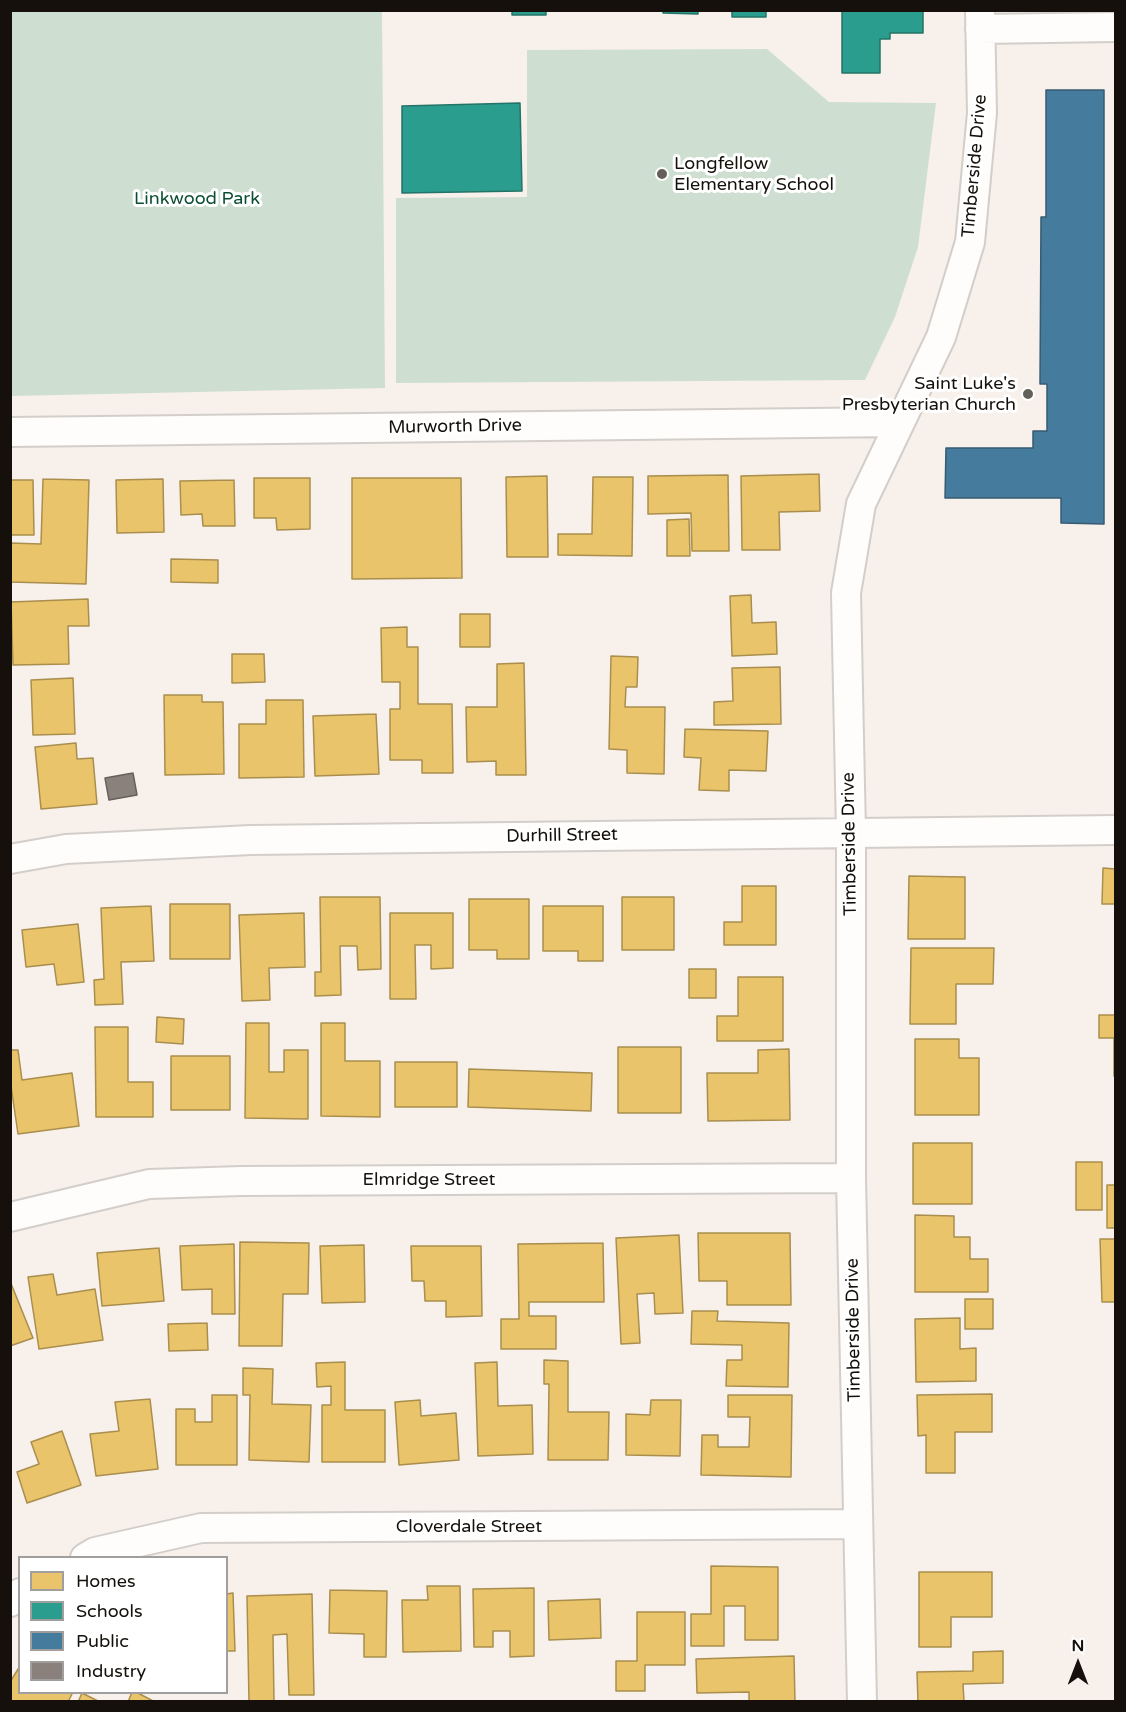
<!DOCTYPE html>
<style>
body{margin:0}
#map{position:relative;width:1126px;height:1712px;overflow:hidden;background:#f8f1eb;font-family:"Varela Round",sans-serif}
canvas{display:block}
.frame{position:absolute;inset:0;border:12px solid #15100b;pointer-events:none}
.legend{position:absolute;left:18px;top:1556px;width:210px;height:138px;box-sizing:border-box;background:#fff;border:2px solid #a19f9d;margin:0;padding:8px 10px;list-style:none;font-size:18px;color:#15100b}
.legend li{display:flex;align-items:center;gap:12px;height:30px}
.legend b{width:30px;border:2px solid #a19f9d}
.north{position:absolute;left:1048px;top:1634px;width:60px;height:60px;-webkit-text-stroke:4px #fff;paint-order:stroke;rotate:0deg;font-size:16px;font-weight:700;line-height:24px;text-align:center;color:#15100b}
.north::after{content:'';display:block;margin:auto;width:21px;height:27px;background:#15100b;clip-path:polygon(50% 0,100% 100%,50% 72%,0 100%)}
</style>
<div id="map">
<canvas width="1126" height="1712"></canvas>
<div class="frame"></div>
<ul class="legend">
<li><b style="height:16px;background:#e9c46a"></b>Homes</li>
<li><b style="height:16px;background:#2a9d8f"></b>Schools</li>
<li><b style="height:16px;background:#457b9d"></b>Public</li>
<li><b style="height:16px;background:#8a817c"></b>Industry</li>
</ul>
<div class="north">N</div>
</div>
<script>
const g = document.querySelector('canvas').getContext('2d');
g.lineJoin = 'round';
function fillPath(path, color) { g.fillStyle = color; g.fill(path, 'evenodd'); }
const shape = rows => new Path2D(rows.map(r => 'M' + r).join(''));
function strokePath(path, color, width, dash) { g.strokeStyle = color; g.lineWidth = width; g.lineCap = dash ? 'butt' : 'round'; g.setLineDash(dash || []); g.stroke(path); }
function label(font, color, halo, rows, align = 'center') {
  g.font = font + ' "Varela Round",sans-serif'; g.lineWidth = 6; g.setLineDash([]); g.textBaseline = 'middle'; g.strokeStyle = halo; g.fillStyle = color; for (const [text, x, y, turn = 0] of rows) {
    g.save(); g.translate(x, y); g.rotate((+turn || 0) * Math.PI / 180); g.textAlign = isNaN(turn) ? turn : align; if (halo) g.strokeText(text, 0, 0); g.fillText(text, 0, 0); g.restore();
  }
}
const green = shape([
 [10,11,382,11,385,388,11,396],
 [767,49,829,102,936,103,918,247,895,317,865,380,396,383,396,198,527,197,527,50]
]);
const homes = shape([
 [819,474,820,511,779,512,780,550,742,550,741,476,819,474],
 [728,475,729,551,692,551,691,513,648,514,648,476,728,475],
 [547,476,548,557,507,557,506,477,547,476],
 [593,477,633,477,632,556,558,555,558,534,592,534,593,477],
 [254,478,310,478,310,529,277,530,276,518,254,518,254,478],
 [352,478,461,478,462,578,352,579,352,478],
 [43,479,89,480,86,584,10,582,10,543,41,544,43,479],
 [163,479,164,532,117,533,116,480,163,479],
 [10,480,33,480,34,535,10,535,10,480],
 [234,480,235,526,203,526,202,514,181,515,180,481,234,480],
 [689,519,690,556,667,556,667,520,689,519],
 [171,559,218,560,218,583,171,582,171,559],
 [751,595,752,623,776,622,777,654,732,656,730,596,751,595],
 [88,599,89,626,68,626,69,664,13,665,11,602,88,599],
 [460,614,490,614,490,647,460,647,460,614],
 [407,627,407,647,418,647,418,704,452,704,453,773,422,773,422,760,390,760,390,709,400,709,400,682,382,682,381,628,407,627],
 [232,654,264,654,265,682,232,683,232,654],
 [611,656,638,657,637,687,626,687,625,707,665,707,664,774,627,773,627,750,609,749,611,656],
 [524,663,526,775,496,775,496,761,467,762,466,707,497,707,497,664,524,663],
 [780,667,781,724,714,725,714,702,733,701,732,668,780,667],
 [73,678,75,734,33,735,31,680,73,678],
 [164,695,202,695,202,702,223,702,224,774,165,775,164,695],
 [266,700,303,700,304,777,239,778,239,724,266,724,266,700],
 [376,714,379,774,315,776,313,716,376,714],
 [685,729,768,731,766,771,729,770,729,791,699,790,701,758,684,757,685,729],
 [76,743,77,759,93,758,97,804,41,809,35,747,76,743],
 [1103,868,1116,869,1116,904,1102,904,1103,868],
 [909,876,965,877,965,939,908,939,909,876],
 [742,886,776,886,776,945,724,945,724,922,742,922,742,886],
 [320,897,380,897,381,969,358,970,357,946,340,946,341,995,315,996,315,972,321,972,320,897],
 [622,897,674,897,674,950,622,950,622,897],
 [469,899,529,899,529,959,497,959,497,950,469,950,469,899],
 [170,904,230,904,230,959,170,959,170,904],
 [151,906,154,961,121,962,123,1004,95,1005,94,980,104,979,101,908,151,906],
 [543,906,603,906,603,961,578,961,578,951,543,951,543,906],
 [304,913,305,967,269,968,270,1000,242,1001,239,915,304,913],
 [390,913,453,913,453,968,431,969,431,945,415,945,416,999,390,999,390,913],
 [78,924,84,982,57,985,54,964,26,967,22,930,78,924],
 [911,948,994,948,993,984,956,984,956,1024,910,1024,911,948],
 [689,969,716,969,716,998,689,998,689,969],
 [738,977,783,977,783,1041,717,1041,717,1016,738,1016,738,977],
 [1099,1015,1116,1015,1116,1076,1114,1076,1114,1038,1099,1038,1099,1015],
 [157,1017,184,1019,183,1044,156,1042,157,1017],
 [246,1023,269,1023,269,1072,284,1072,284,1050,308,1050,308,1119,245,1118,246,1023],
 [321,1023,345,1023,345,1061,380,1061,380,1117,321,1116,321,1023],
 [95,1027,128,1027,128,1082,153,1082,153,1117,96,1117,95,1027],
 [915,1039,959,1039,959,1058,979,1058,979,1115,915,1115,915,1039],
 [618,1047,681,1047,681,1113,618,1113,618,1047],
 [789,1049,790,1120,708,1121,707,1073,758,1073,758,1050,789,1049],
 [10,1050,18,1050,22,1080,72,1073,79,1126,18,1134,10,1079,10,1050],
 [171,1056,230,1056,230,1110,171,1110,171,1056],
 [395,1062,457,1062,457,1107,395,1107,395,1062],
 [469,1069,592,1073,591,1111,468,1107,469,1069],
 [913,1143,972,1143,972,1204,913,1204,913,1143],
 [1076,1162,1102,1162,1102,1210,1076,1210,1076,1162],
 [1107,1185,1116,1185,1116,1228,1107,1228,1107,1185],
 [915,1215,954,1216,954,1237,970,1237,970,1259,988,1259,988,1292,915,1292,915,1215],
 [698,1233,790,1233,791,1305,727,1305,727,1281,699,1281,698,1233],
 [679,1235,683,1313,655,1314,654,1293,637,1294,640,1343,621,1344,616,1238,679,1235],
 [1100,1239,1116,1239,1116,1302,1102,1302,1100,1239],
 [240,1242,309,1243,308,1294,283,1294,282,1346,239,1346,240,1242],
 [603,1243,604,1302,529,1302,529,1316,556,1316,556,1349,501,1349,501,1319,519,1319,518,1244,603,1243],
 [234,1244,235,1314,212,1314,212,1289,182,1290,180,1246,234,1244],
 [364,1245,365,1302,322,1303,320,1246,364,1245],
 [411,1246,481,1246,482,1316,446,1317,446,1301,425,1301,424,1281,412,1281,411,1246],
 [159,1248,164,1301,102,1306,97,1253,159,1248],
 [53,1274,57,1295,95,1289,103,1340,39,1349,28,1277,53,1274],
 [10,1281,33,1338,10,1346,10,1281],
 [965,1299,993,1299,993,1329,965,1329,965,1299],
 [692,1311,718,1311,717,1321,789,1323,788,1387,726,1386,727,1360,742,1360,742,1345,691,1344,692,1311],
 [960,1318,960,1349,976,1348,976,1381,916,1382,915,1319,960,1318],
 [207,1323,208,1350,169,1351,168,1324,207,1323],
 [544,1360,568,1361,568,1412,609,1412,608,1460,548,1460,549,1384,544,1384,544,1360],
 [345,1362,345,1410,385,1410,385,1462,322,1462,322,1405,331,1405,331,1386,317,1387,316,1363,345,1362],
 [497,1362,498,1406,532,1405,533,1454,478,1456,475,1363,497,1362],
 [243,1368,273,1369,272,1404,311,1405,309,1462,249,1460,250,1395,243,1395,243,1368],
 [992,1394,992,1432,955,1432,955,1473,926,1473,926,1435,918,1436,917,1395,992,1394],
 [212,1395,237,1395,237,1465,176,1465,176,1409,195,1409,195,1422,212,1422,212,1395],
 [728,1395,792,1395,791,1477,701,1475,702,1435,718,1435,718,1447,749,1447,750,1417,728,1417,728,1395],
 [150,1399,158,1469,96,1476,90,1434,119,1431,115,1402,150,1399],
 [420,1400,421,1416,456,1413,459,1460,399,1465,395,1402,420,1400],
 [651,1400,681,1400,680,1456,626,1455,626,1414,650,1415,651,1400],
 [62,1431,81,1485,27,1503,17,1472,39,1464,31,1442,62,1431],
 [711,1566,778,1567,778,1640,745,1640,745,1606,724,1606,724,1646,691,1646,691,1614,711,1614,711,1566],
 [919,1572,992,1572,992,1617,951,1617,951,1647,919,1647,919,1572],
 [427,1586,460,1586,461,1651,403,1652,402,1600,428,1600,427,1586],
 [534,1588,534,1656,510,1657,510,1631,493,1631,493,1647,474,1647,473,1589,534,1588],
 [330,1590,387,1591,386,1657,364,1657,364,1634,329,1633,330,1590],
 [233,1593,235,1651,226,1651,226,1594,233,1593],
 [312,1594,314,1695,289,1695,287,1634,273,1635,274,1702,249,1702,247,1596,312,1594],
 [600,1599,601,1638,549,1640,548,1601,600,1599],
 [637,1612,685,1612,685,1665,645,1665,645,1691,616,1691,616,1661,637,1661,637,1612],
 [1003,1651,1003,1683,963,1684,964,1701,980,1702,918,1702,917,1672,973,1671,973,1652,1003,1651],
 [794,1656,795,1702,749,1702,749,1692,697,1693,696,1659,794,1656],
 [20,1666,20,1692,69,1692,72,1694,68,1702,10,1702,10,1682,20,1666],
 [132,1692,136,1692,155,1702,128,1702,132,1692],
 [82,1693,100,1702,78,1702,82,1693]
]);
const schools = shape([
 [512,10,546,10,546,15,512,15,512,10],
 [663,10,698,10,698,14,663,13,663,10],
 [732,10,766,10,766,17,732,17,732,10],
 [842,10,923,10,923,33,890,33,890,39,880,39,880,73,842,73,842,10],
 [520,103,522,191,402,193,402,106,520,103]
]);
const public = shape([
 [1046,90,1104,90,1104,524,1061,523,1061,498,945,498,946,448,1033,448,1033,431,1047,431,1047,384,1040,384,1041,217,1046,217,1046,90]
]);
const industry = shape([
 [133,773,137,795,109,800,105,778,133,773]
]);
const street = shape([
 [980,29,1116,27],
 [10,432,899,422],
 [10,859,66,849,251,840,1116,830],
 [10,1217,149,1184,241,1181,851,1178],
 [85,1558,95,1552,201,1528,857,1524],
 [10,1602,20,1593],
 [862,1702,851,1178,851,833,846,593,861,504,941,337,970,242,982,113,980,10]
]);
const markers = [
 [662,174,6,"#645f59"],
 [1028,394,6,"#645f59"]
];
const poiNames = [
 ["Longfellow",674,164],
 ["Elementary School",674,185],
 ["Saint Luke's",1016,384,"right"],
 ["Presbyterian Church",1016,405,"right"]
];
const streetNames = [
 ["Timberside Drive",975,166,-85],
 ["Murworth Drive",455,427,-1],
 ["Durhill Street",562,836,-1],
 ["Timberside Drive",850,844,-91],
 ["Elmridge Street",429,1180],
 ["Timberside Drive",854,1330,-91],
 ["Cloverdale Street",469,1527]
];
const parkNames = [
 ["Linkwood Park",197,199]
];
fillPath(green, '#cedfd1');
fillPath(homes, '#e9c46a');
strokePath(homes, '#a98e4e', 1.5);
fillPath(schools, '#2a9d8f');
strokePath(schools, '#247367', 1.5);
fillPath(public, '#457b9d');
strokePath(public, '#375b71', 1.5);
fillPath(industry, '#8a817c');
strokePath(industry, '#675f5a', 1.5);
strokePath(street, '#d3cec9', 32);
strokePath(street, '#fefdfc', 28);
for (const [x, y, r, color] of markers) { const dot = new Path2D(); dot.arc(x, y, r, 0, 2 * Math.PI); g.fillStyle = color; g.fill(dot); strokePath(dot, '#fff', 2); }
label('18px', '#15100b', '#fff', poiNames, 'left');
label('18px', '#15100b', '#fff', streetNames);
label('18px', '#0a4f33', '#fff', parkNames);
</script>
